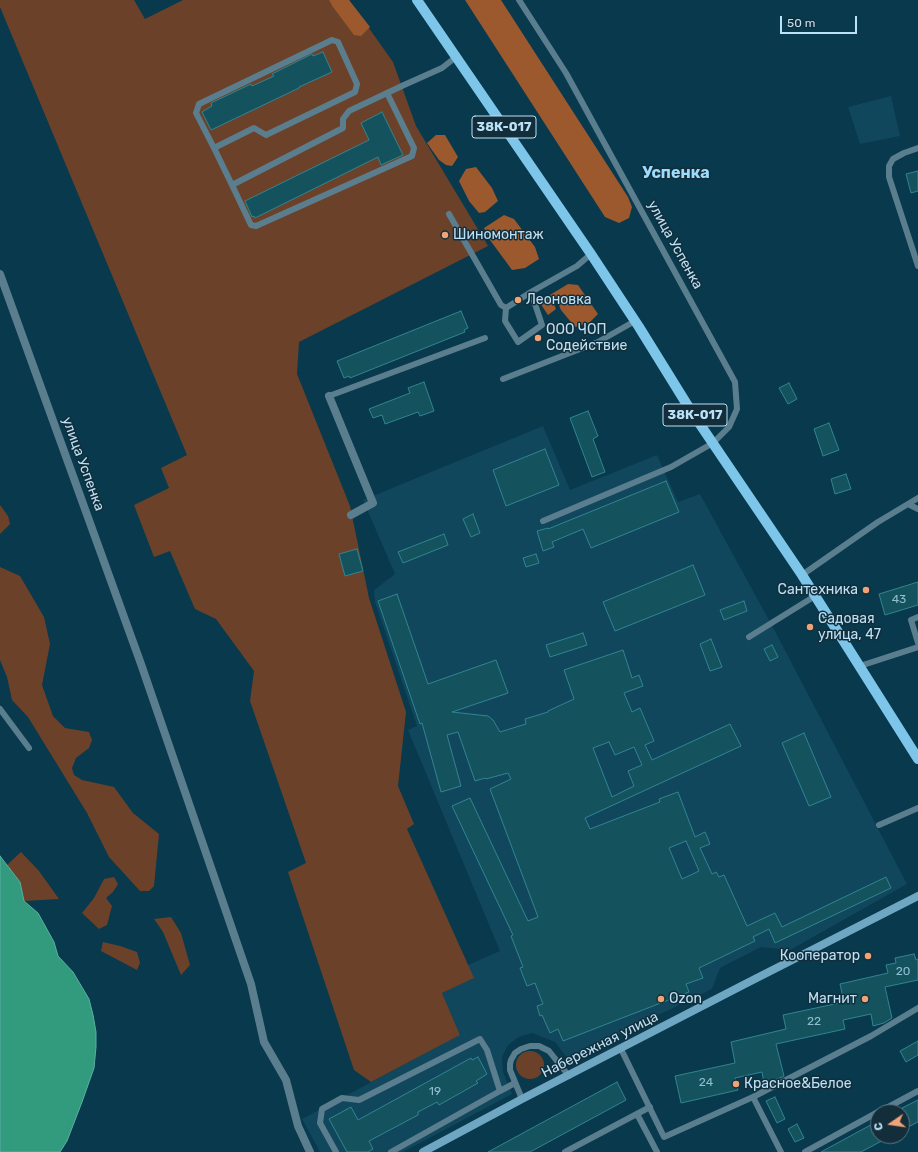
<!DOCTYPE html>
<meta charset="utf-8">
<style>
body{margin:0}
#map{position:relative;width:918px;height:1152px;overflow:hidden;background:#08394d;font-family:Rubik,sans-serif}
canvas{display:block}
.north{position:absolute;left:870px;top:1104px;width:40px;height:40px;box-sizing:border-box;background:#132e3a;border:1px solid #567685;border-radius:50%;rotate:257deg;font-size:11px;font-weight:700;line-height:16px;text-align:center;color:#bae1f6}
.north::after{content:'';display:block;margin:auto;width:14px;height:18px;background:#efa377;clip-path:polygon(50% 0,100% 100%,50% 72%,0 100%)}
.scale{position:absolute;left:780px;top:16px;width:77px;height:18px;box-sizing:border-box;border:2px solid #bae1f6;border-top:0;padding-left:5px;font-size:12px;line-height:14px;white-space:nowrap;color:#bae1f6;-webkit-text-stroke:3px #132e3a;paint-order:stroke}
</style>
<div id="map">
<canvas width="918" height="1152"></canvas>
<div class="north">С</div>
<div class="scale">50 m</div>
</div>
<script>
const g = document.querySelector('canvas').getContext('2d');
g.lineJoin = 'round';
function fillPath(path, color) { g.fillStyle = color; g.fill(path, 'evenodd'); }
const shape = rows => new Path2D(rows.map(r => 'M' + r).join(''));
function strokePath(path, color, width, dash) { g.strokeStyle = color; g.lineWidth = width; g.lineCap = dash ? 'butt' : 'round'; g.setLineDash(dash || []); g.stroke(path); }
function label(font, color, halo, rows, align = 'center') {
  g.font = font + ' Rubik,sans-serif'; g.lineWidth = 3; g.setLineDash([]); g.textBaseline = 'middle'; g.strokeStyle = halo; g.fillStyle = color; for (const [text, x, y, turn = 0] of rows) {
    g.save(); g.translate(x, y); g.rotate((+turn || 0) * Math.PI / 180); g.textAlign = isNaN(turn) ? turn : align; if (halo) g.strokeText(text, 0, 0); g.fillText(text, 0, 0); g.restore();
  }
}
const built = shape([
 [891,96,900,136,860,144,848,107],
 [543,426,570,490,657,455,678,502,700,494,776,633,907,884,790,950,761,947,720,968,712,989,568,1059,555,1042,532,1033,519,1037,508,1045,502,1057,503,1072,512,1094,403,1152,320,1152,302,1119,460,1035,442,993,473,978,468,965,500,951,408,730,417,726,375,602,374,590,395,574,363,500]
]);
const green = shape([
 [0,0,134,0,145,19,183,0,349,0,393,62,416,126,488,246,299,342,297,374,350,506,369,598,406,712,398,786,414,824,407,829,474,978,442,993,460,1035,371,1082,354,1070,288,872,306,863,250,701,254,671,216,619,195,609,170,551,154,557,134,505,169,488,161,468,187,455,0,7],
 [0,505,8,516,10,524,0,534],
 [0,567,20,576,44,617,50,644,42,685,53,716,65,728,89,732,92,740,89,748,76,758,72,768,74,775,82,780,114,787,133,813,159,834,154,886,149,891,140,891,109,857,87,813,28,717,12,700,7,677,0,660],
 [21,852,39,871,59,899,24,901,20,882,7,865],
 [114,877,118,884,113,892,106,898,112,906,107,925,99,929,82,913,94,898,104,879],
 [171,917,181,933,190,965,181,975,163,932,154,919],
 [103,942,120,946,137,952,140,963,137,970,101,951],
 '516 1065a14 14 0 1 1 28 0a14 14 0 1 1-28 0Z'
]);
const forest = shape([
 [329,0,349,0,370,27,361,36,354,35,333,7],
 [465,0,501,0,628,197,632,207,629,218,619,223,605,217],
 [436,135,445,135,458,157,452,166,446,165,439,160,427,143],
 [476,167,492,188,498,201,485,212,479,213,469,201,459,181,466,169],
 [504,215,514,219,535,247,539,259,525,268,512,270,490,240,484,228],
 [568,284,578,285,598,314,590,322,575,327,561,310,557,301,553,302,556,309,548,315,542,306,540,301]
]);
const water = shape([
 [0,856,20,882,24,901,38,913,54,942,58,956,73,972,89,999,93,1015,96,1032,96,1047,94,1068,82,1102,67,1141,60,1152,0,1152,0,856]
]);
const building = shape([
 [323,52,332,72,299,87,299,88,211,130,202,112,212,106,211,103,251,84,252,86,274,76,272,74,312,54,313,56,323,52],
 [382,112,403,155,381,165,378,157,255,218,254,216,252,217,245,201,369,140,361,123,382,112],
 [918,171,918,191,911,193,906,174,918,171],
 [461,311,468,328,464,330,465,332,350,378,349,376,344,378,337,361,461,311],
 [424,382,434,411,420,416,418,412,385,424,382,415,373,418,369,409,410,393,408,388,424,382],
 [789,383,797,399,788,404,779,388,789,383],
 [588,411,598,436,593,439,605,472,592,477,570,418,588,411],
 [829,423,839,450,823,456,814,429,829,423],
 [545,449,559,485,506,506,493,470,545,449],
 [846,474,851,489,835,494,831,479,846,474],
 [666,481,679,512,591,548,583,529,552,542,554,547,543,551,537,531,548,528,548,529,666,481],
 [473,514,480,533,471,537,463,519,473,514],
 [444,534,448,545,403,563,398,552,444,534],
 [357,549,363,571,345,576,339,554,357,549],
 [536,554,539,563,526,567,523,558,536,554],
 [693,565,705,595,615,631,603,602,693,565],
 [918,582,918,605,885,615,879,594,918,582],
 [397,594,428,684,496,660,508,693,452,712,488,716,493,720,500,732,526,724,525,719,548,712,548,711,574,699,564,670,623,650,632,678,639,675,643,686,624,693,632,712,640,708,654,741,645,745,652,760,730,724,741,746,585,818,590,829,660,802,659,799,678,792,695,837,705,832,706,834,710,844,700,848,712,874,716,872,719,877,724,875,747,926,775,913,782,927,886,877,891,888,775,943,769,929,753,937,755,941,699,968,703,978,686,984,689,992,563,1041,558,1029,550,1033,542,1015,540,1016,537,1006,543,1004,535,983,527,986,520,968,523,967,511,936,513,935,452,806,470,798,528,921,538,917,490,789,511,779,508,773,486,779,485,778,475,781,458,732,447,735,461,786,441,792,422,723,420,724,378,601,397,594],
 [609,742,615,755,634,747,642,765,628,771,634,786,612,797,593,748,609,742],
 [686,841,699,871,682,879,669,848,686,841],
 [744,601,747,611,724,620,720,610,744,601],
 [583,633,587,645,550,657,546,645,583,633],
 [711,639,722,667,710,671,700,644,711,639],
 [772,645,778,657,770,661,764,649,772,645],
 [804,733,831,797,809,806,782,743,804,733],
 [914,954,916,960,918,959,918,980,885,987,892,1018,884,1023,873,1026,871,1014,843,1020,845,1029,776,1044,784,1076,773,1081,764,1083,762,1072,735,1078,738,1090,681,1103,675,1076,735,1063,731,1042,786,1029,783,1015,844,1002,840,984,888,973,886,965,896,963,895,958,914,954],
 [918,1041,918,1055,906,1062,900,1051,918,1041],
 [478,1057,487,1074,476,1081,478,1083,439,1105,437,1102,418,1112,418,1115,369,1141,373,1149,368,1152,347,1152,329,1119,351,1107,358,1120,471,1058,472,1060,478,1057],
 [617,1082,626,1100,530,1152,488,1152,617,1082],
 [775,1097,785,1119,777,1123,766,1101,775,1097],
 [918,1100,918,1122,902,1130,902,1108,918,1100],
 [878,1121,878,1136,891,1136,861,1152,821,1152,878,1121],
 [797,1124,804,1138,795,1142,788,1129,797,1124]
]);
const lane = shape([
 [519,0,566,73,735,382,737,409,729,427,713,443,671,467,543,521],
 [387,93,414,148,412,156,256,226,251,225,232,185,343,128,343,119,349,111,387,93,404,85,442,68,456,57],
 [214,148,254,128,266,135,355,92,357,84,338,42,332,40,199,104,196,113,214,148,232,185],
 [918,148,904,153,893,159,889,166,889,177,918,266],
 [449,214,501,305,506,308],
 [531,292,542,325,518,342,505,321,506,308,531,292,577,266,591,254],
 [503,379,598,342,635,321],
 [329,396,485,338],
 [908,504,918,498],
 [802,575,878,522,908,504,918,509],
 [918,617,911,620,918,643],
 [749,637,815,596],
 [860,666,918,647],
 [0,709,29,748],
 [879,825,918,808],
 [621,1049,664,1137,753,1097,781,1152],
 [500,1091,515,1083],
 [753,1097,871,1036,918,1008],
 [522,1099,510,1070,510,1064,511,1060,515,1053,521,1049,530,1046,539,1046,549,1051,569,1076],
 [879,1112,918,1091],
 [637,1114,657,1152],
 [336,1152,320,1123,322,1109,342,1098,359,1100,480,1039,487,1050,500,1091,391,1152],
 [565,1152,650,1107],
 [805,1152,878,1112]
]);
const street = shape([
 [0,274,141,664,251,984,264,1042,286,1080,298,1126,310,1152],
 [329,396,373,503,351,515]
]);
const secondary = shape([
 [423,1152,522,1099,747,983,918,896]
]);
const primary = shape([
 [417,0,591,254,639,327,691,411,802,575,918,759]
]);
const markers = [
 [445,235,4,"#efa377"],
 [518,300,4,"#efa377"],
 [538,338,4,"#efa377"],
 [866,590,4,"#efa377"],
 [810,627,4,"#efa377"],
 [868,956,4,"#efa377"],
 [661,999,4,"#efa377"],
 [865,999,4,"#efa377"],
 [736,1084,4,"#efa377"]
];
const numberNames = [
 ["43",899,600],
 ["20",903,972],
 ["22",814,1022],
 ["24",706,1083],
 ["19",435,1092]
];
const shields = [
 [504,127,64],
 [695,415,64]
];
const shieldNames = [
 ["38К-017",504,127],
 ["38К-017",695,415]
];
const poiNames = [
 ["Шиномонтаж",453,235],
 ["Леоновка",526,300],
 ["ООО ЧОП",546,330],
 ["Содействие",546,346],
 ["Сантехника",858,590,"right"],
 ["Садовая",818,619],
 ["улица, 47",818,635],
 ["Кооператор",860,956,"right"],
 ["Ozon",669,999],
 ["Магнит",857,999,"right"],
 ["Красное&Белое",744,1084]
];
const streetNames = [
 ["улица Успенка",675,245,61],
 ["улица Успенка",83,464,70],
 ["Набережная улица",600,1045,-27]
];
const quarterNames = [
 ["Успенка",676,173]
];
fillPath(built, '#10475d');
fillPath(green, '#6b4229');
fillPath(forest, '#9c592e');
fillPath(water, '#329b7e');
strokePath(water, '#5bb0a2', 1);
fillPath(building, '#14535d');
strokePath(building, '#328492', 1);
strokePath(lane, '#5b7e8f', 6);
strokePath(street, '#5b7e8f', 8);
strokePath(secondary, '#6fa7c3', 8);
strokePath(primary, '#7dc6ea', 10);
for (const [x, y, r, color] of markers) { const dot = new Path2D(); dot.arc(x, y, r, 0, 2 * Math.PI); g.fillStyle = color; g.fill(dot); strokePath(dot, '#132e3a', 1.5); }
label('12px', '#90bed0', null, numberNames);
for (const [x, y, w] of shields) { const box = new Path2D(); box.roundRect(x - w / 2, y - 11, w, 22, 3); g.fillStyle = '#132e3a'; g.fill(box); strokePath(box, '#bae1f6', 1); }
label('bold 13px', '#bae1f6', null, shieldNames);
label('14px', '#bae1f6', '#132e3a', poiNames, 'left');
label('14px', '#bae1f6', '#132e3a', streetNames);
label('bold 16px', '#9adcfd', '#132e3a', quarterNames);
</script>
